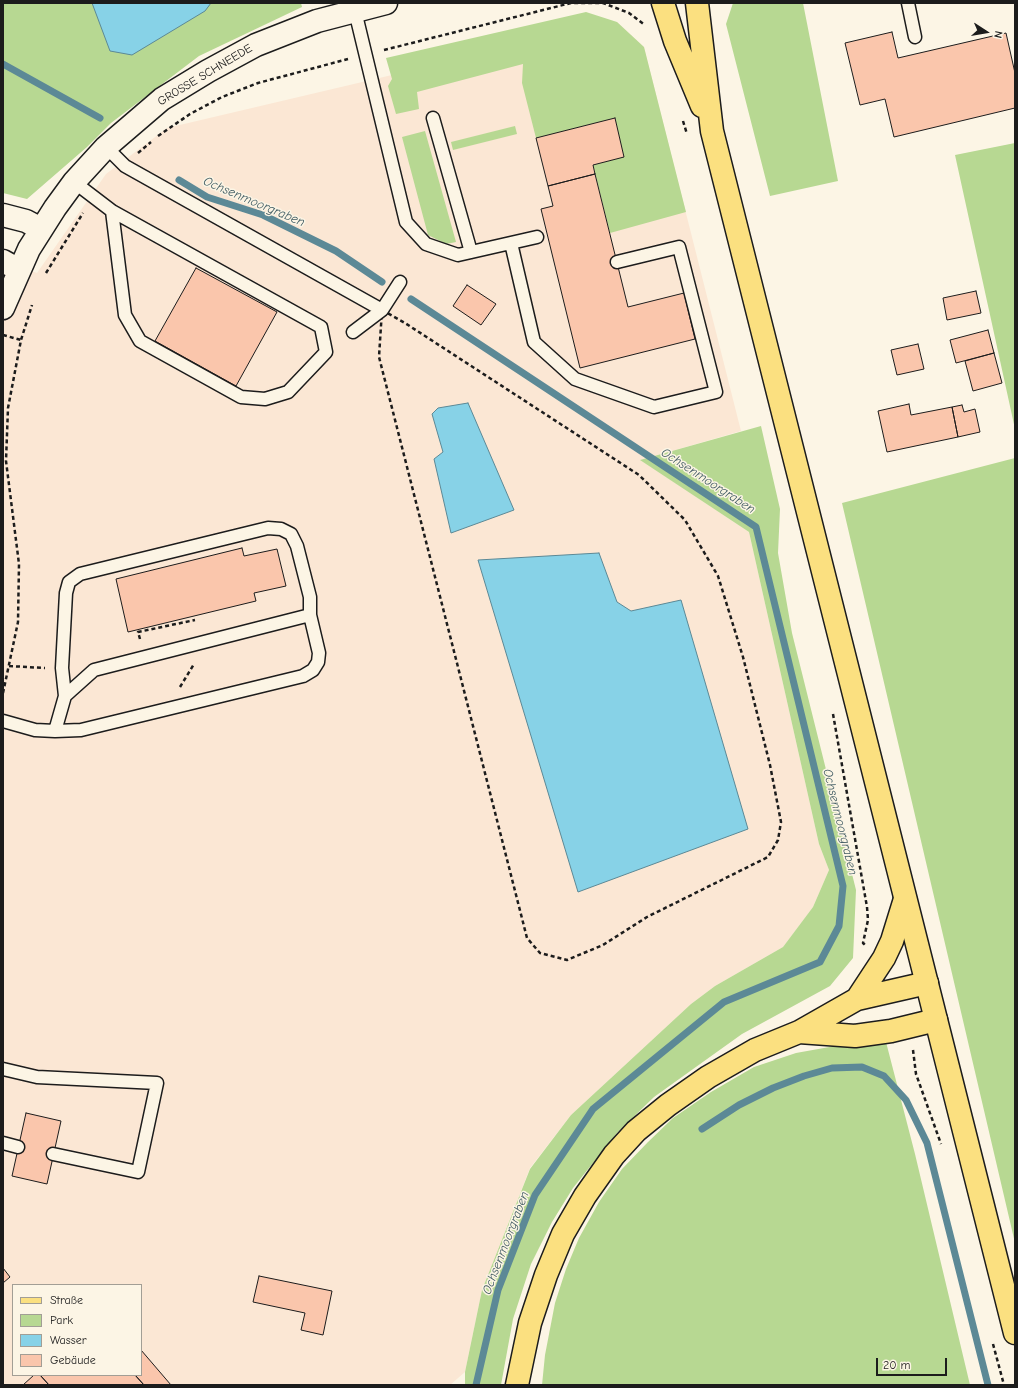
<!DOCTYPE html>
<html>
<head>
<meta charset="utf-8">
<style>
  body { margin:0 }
  #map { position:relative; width:1018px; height:1388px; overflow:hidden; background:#fcf5e5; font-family:"Comic Neue",sans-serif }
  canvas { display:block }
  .frame { position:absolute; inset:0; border:4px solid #1c1c1c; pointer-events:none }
  .legend { position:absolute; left:12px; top:1284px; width:130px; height:92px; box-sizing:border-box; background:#fcf5e5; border:1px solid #a29e95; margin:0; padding:5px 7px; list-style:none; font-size:12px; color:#1c1c1c }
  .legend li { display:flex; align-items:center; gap:8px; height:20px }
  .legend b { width:20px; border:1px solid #a29e95 }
  .north { position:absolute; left:966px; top:12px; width:40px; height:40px; -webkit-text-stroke:3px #fcf5e5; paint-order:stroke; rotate:102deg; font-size:11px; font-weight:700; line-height:16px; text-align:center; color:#1c1c1c }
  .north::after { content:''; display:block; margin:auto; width:14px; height:18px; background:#1c1c1c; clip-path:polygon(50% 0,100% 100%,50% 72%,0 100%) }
  .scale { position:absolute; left:876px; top:1358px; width:71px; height:18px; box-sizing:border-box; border:2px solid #1c1c1c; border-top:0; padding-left:5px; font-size:12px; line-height:14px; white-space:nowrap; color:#1c1c1c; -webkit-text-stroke:3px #fcf5e5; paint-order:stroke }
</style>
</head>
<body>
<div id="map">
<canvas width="1018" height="1388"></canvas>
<div class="frame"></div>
<ul class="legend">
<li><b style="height:5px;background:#fbe080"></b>Straße</li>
<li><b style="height:11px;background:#b7d892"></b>Park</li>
<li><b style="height:11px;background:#87d2e7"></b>Wasser</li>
<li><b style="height:11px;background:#fac6ac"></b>Gebäude</li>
</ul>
<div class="north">N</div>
<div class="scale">20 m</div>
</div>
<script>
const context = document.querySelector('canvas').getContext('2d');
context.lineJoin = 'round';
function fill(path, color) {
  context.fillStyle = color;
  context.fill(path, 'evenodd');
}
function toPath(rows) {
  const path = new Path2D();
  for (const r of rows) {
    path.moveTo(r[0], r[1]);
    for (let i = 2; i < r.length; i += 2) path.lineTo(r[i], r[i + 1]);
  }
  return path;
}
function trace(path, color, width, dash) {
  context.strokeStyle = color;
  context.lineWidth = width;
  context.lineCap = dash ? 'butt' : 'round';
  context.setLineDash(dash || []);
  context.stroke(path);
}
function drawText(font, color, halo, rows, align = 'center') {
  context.font = font + ' "Comic Neue",sans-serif';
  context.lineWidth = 3;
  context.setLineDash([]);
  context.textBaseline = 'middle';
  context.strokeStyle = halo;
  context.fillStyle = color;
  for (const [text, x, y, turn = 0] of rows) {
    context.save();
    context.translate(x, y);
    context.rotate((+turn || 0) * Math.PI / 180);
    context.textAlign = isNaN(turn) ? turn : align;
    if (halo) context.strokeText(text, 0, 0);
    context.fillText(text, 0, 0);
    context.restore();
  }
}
fill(toPath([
  [617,22,644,47,741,431,641,460,749,532,819,844,829,870,813,907,783,947,715,986,691,1004,571,1115,530,1168,482,1290,465,1372,450,1385,3,1385,3,261,37,273,106,174,167,128],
  [13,1285,141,1285,141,1375,13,1375]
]), '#fbe7d4');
fill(toPath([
  [3,3,301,3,302,7,199,56,111,123,87,147,27,199,3,193],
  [733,3,803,3,838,181,770,196,726,24],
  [586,12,617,22,644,47,686,212,610,233,593,165,624,157,615,118,536,138,522,83,523,64,417,92,419,109,396,114,388,86,392,79,386,58],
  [515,126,517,134,453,150,451,142],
  [425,131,456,242,446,244,428,235,402,137],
  [1015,143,1015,429,955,155],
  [761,426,780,509,778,553,792,633,856,890,853,958,830,986,742,1034,654,1097,617,1133,573,1188,552,1222,531,1264,513,1319,501,1385,465,1385,465,1372,482,1290,530,1169,571,1115,691,1004,715,986,783,947,813,907,829,870,819,844,749,532,640,460],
  [1015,458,1015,1243,842,503],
  [874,1039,886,1042,915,1154,970,1385,542,1385,545,1355,555,1303,566,1269,579,1238,599,1202,622,1169,648,1142,673,1118,711,1092,754,1067,796,1053]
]), '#b7d892');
const water = toPath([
  [92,3,211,3,205,11,132,55,110,51,92,3],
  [468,403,514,510,451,533,434,459,443,452,432,414,438,408,468,403],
  [599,553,617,602,631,611,681,600,748,829,578,892,478,560,599,553]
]);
fill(water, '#87d2e7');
trace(water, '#5c8996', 1);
trace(toPath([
  [3,64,100,118],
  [179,180,207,197,263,215,336,251,382,282],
  [411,299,756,527,843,886,839,926,820,962,724,1002,593,1109,535,1195,498,1290,476,1385],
  [702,1129,739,1105,773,1088,804,1076,832,1068,862,1067,884,1076,906,1100,927,1143,988,1385]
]), '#5c8996', 7);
const building = toPath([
  [892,32,898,58,1006,33,1015,73,1015,108,894,137,885,99,860,105,845,43,892,32],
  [615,118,624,157,593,165,595,174,548,186,536,138,615,118],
  [595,174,628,307,684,293,695,339,580,368,541,209,553,206,548,186,595,174],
  [196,268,277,312,236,386,155,341,196,268],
  [467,285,496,304,481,325,453,306,467,285],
  [976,291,981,313,947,320,943,298,976,291],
  [988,330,994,353,956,363,950,340,988,330],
  [918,344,924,369,897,375,891,350,918,344],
  [994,353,1002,383,973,391,965,361,994,353],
  [909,404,911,415,952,407,958,437,887,452,878,411,909,404],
  [962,405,964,412,975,409,980,432,958,437,952,407,962,405],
  [242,548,244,556,277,549,286,586,254,593,256,601,128,632,116,579,242,548],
  [26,1113,61,1121,47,1184,12,1176,26,1113],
  [3,1268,10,1277,3,1283,3,1268],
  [259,1276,332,1291,323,1335,301,1330,305,1313,253,1302,259,1276],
  [141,1350,171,1385,144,1385,135,1375,141,1375,141,1350],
  [34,1375,40,1375,49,1385,23,1385,34,1375],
  [40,1375,135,1375,144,1385,49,1385,40,1375]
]);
fill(building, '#fac6ac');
trace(building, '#1c1c1c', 1);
const lane = toPath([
  [908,3,915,37],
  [355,11,406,222,426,244,458,255,537,237],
  [433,118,471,252],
  [106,147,125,166,382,310],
  [74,182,112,211,321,327,326,352,288,392,265,399,241,397,140,341,125,315,112,211],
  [511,243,534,342,575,379,654,407,716,392,679,247,617,262],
  [353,332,382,310,400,282],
  [65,696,94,670,310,615],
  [3,721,35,730,55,731,81,730,303,676,313,670,318,662,319,653,310,615,310,597,297,546,291,534,281,529,268,528,80,574,69,582,66,593,62,668,65,696,55,731],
  [3,1069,37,1077,157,1083,138,1172,53,1154],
  [3,1143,18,1147]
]);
const street = toPath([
  [3,215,26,221,41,229],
  [3,261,19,270],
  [3,308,29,249,55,208,74,182,106,147,162,99,208,71,256,45,317,21,386,3]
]);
const primary = toPath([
  [663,3,675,41,702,106],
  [697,3,712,131,1015,1333]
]);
const highway = toPath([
  [857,999,884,958,892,941,905,899],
  [799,1032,855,1036,891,1031,936,1020],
  [517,1385,530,1323,546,1275,563,1234,585,1196,614,1155,636,1131,668,1105,708,1077,755,1050,799,1032,857,999,927,983]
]);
trace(lane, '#1c1c1c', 15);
trace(street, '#1c1c1c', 25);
trace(primary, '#1c1c1c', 25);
trace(highway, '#1c1c1c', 25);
trace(toPath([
  [384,50,571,3,603,3,629,13,645,25],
  [683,121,687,134],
  [158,136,190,114,222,97,258,83,348,59],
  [138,153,151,142],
  [46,273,83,213],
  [382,310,405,323,639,475,685,520,718,576,743,657,770,765,781,822,778,840,768,857,647,917,603,945,567,960,540,953,527,938,379,357,382,310],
  [3,335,21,340],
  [140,639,138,632,195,620],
  [9,666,45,668],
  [180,687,194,664],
  [3,693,18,622,19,564,6,461,8,408,21,340,32,305],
  [833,714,867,907,868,920,863,943,865,945],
  [913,1050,916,1074,941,1144],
  [993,1344,1004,1385]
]), '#1c1c1c', 2.5, [4, 3]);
trace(lane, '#fcf5e5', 12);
trace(street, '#fcf5e5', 22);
trace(primary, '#fbe080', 22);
trace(highway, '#fbe080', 22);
drawText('12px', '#1c1c1c', '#fcf5e5', [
  ["GROSSE SCHNEEDE",205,75,-31]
]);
drawText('italic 13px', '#415c63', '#fcf5e5', [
  ["Ochsenmoorgraben",254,202,23],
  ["Ochsenmoorgraben",708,481,33],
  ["Ochsenmoorgraben",840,822,76],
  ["Ochsenmoorgraben",506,1243,-69]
]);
</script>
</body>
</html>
